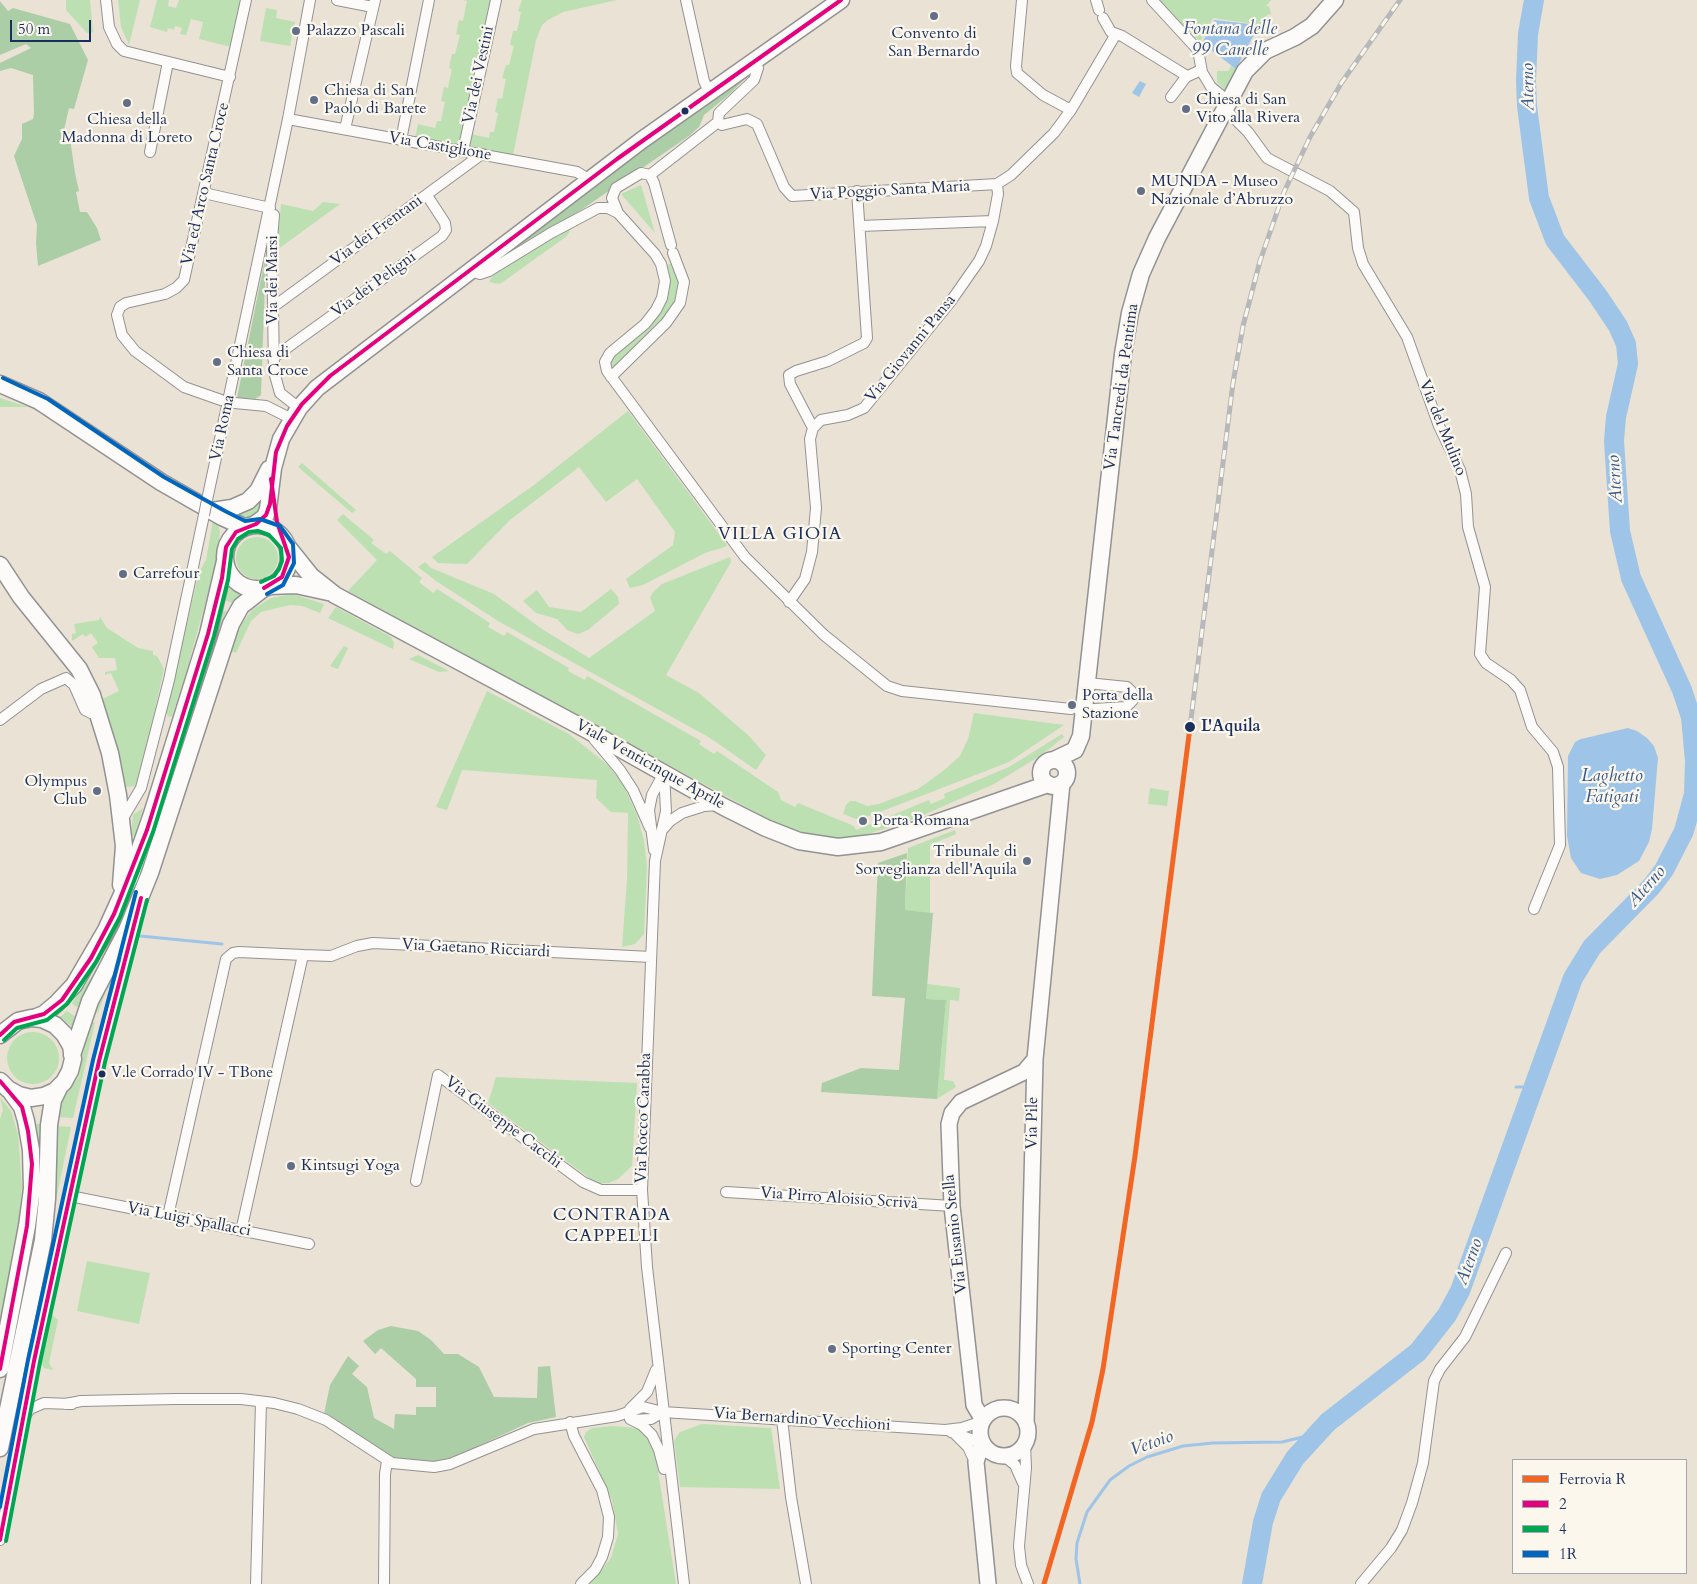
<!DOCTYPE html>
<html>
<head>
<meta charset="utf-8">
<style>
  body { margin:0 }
  #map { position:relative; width:1697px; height:1584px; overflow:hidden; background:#eae2d4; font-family:Cardo,serif }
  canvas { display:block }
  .legend { position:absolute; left:1512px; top:1459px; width:175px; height:115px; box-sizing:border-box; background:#fbf7ec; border:1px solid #a1a7b3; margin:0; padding:6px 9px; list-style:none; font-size:15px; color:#1b2f5e }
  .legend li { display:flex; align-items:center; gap:10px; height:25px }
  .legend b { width:25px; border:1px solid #a1a7b3 }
  .scale { position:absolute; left:10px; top:20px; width:81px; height:22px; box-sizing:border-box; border:2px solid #1b2f5e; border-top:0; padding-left:6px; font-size:15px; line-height:18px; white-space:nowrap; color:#1b2f5e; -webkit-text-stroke:4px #fbf7ec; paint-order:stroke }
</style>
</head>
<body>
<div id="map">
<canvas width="1697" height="1584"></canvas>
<ul class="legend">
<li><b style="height:6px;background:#f26522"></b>Ferrovia R</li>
<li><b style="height:6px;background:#e5007d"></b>2</li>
<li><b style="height:6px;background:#00a651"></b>4</li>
<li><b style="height:6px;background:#0065bd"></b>1R</li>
</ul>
<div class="scale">50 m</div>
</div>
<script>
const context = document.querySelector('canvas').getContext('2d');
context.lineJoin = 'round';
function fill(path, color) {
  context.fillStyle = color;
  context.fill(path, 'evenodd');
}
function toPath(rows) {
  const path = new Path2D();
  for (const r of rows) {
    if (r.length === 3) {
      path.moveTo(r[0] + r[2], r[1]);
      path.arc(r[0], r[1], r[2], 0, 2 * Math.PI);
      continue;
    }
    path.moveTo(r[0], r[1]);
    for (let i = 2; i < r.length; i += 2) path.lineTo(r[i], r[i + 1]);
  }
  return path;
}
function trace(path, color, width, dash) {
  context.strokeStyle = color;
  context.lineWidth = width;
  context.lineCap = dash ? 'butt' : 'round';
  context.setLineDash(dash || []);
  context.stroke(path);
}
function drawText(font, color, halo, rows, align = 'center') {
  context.font = font + ' Cardo,serif';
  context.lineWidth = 4.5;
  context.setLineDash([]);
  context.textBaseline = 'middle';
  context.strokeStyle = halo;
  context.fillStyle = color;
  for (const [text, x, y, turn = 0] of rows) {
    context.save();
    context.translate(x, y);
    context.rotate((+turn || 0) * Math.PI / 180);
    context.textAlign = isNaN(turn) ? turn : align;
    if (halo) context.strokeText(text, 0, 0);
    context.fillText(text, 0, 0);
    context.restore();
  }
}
fill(toPath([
  [66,0,90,0,93,32,87,33,66,10],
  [118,0,140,0,129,45,121,27],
  [157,0,169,0,168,6,176,8,179,0,242,0,231,47,199,39,203,22,191,19,186,35,180,34,182,28,175,26,174,30,168,28,167,32,150,27],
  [463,0,493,0,460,146,415,138,418,124,435,128,437,121,441,121,445,102,441,101,444,87,448,88,452,69,449,68,452,54,455,54,460,35,456,34,459,20,463,21,467,1],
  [522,0,617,0,563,12,548,20,542,25,536,40,513,155,469,148,471,134,489,138,490,132,494,132,498,113,495,112,498,98,502,99,506,79,502,78,506,65,509,65,514,46,510,45,513,31,517,31,521,12,518,11],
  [1159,0,1271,0,1266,6,1269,6,1271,14,1267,15,1262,25,1213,18,1200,42],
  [266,8,277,10,276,18,295,22,290,46,260,41],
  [1232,65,1238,71,1227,92,1217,82,1217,71,1228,71],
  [641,185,655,233,621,194],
  [323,202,340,204,277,250,281,204,313,211],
  [572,227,567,236,500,284,489,282,494,273,519,257],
  [671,263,676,270,680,287,675,303,663,321,617,365,611,367,609,357,656,314,667,265],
  [0,398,28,407,0,407],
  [628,411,727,545,725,547,705,553,643,585,630,588,626,579,673,545,675,532,637,479,606,502,579,467,510,520,467,564,438,563,432,557,534,485],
  [302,463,356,510,352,513,298,467],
  [259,500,263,502,264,509,248,520,236,516,247,512],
  [343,514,374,540,371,543,386,554,390,551,422,578,419,582,433,593,437,589,490,623,488,627,504,636,507,632,569,668,568,671,585,680,587,676,701,741,699,744,714,754,717,751,778,792,781,800,795,807,798,803,854,826,856,830,929,800,931,804,945,798,944,794,1009,767,1062,734,1064,737,1040,756,994,784,912,820,858,837,830,838,804,833,776,823,748,808,348,591,377,560,337,520],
  [213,520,218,525,220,531,216,564,184,680,172,716,169,717,166,713,199,572,206,560],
  [257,558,21],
  [730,557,731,562,666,675,699,693,748,735,766,755,756,770,710,738,498,621,436,581,418,567,425,562,431,568,494,594,542,629,589,658,655,611,650,598,653,592,662,584],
  [228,586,243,594,234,604,225,600],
  [611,589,618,597,619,604,588,630,578,634,567,630,557,619,536,613,523,601,537,590,549,607,581,612],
  [293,594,324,604,320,613,302,606,290,605,261,612,251,621,236,653,231,651,242,623,253,609,271,598],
  [336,607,391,637,394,643,393,649,328,618],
  [222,610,229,612,212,650,211,649],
  [100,617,107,628,138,648,153,651,153,655,157,656,164,669,138,786,126,787,102,699,119,691,111,673,105,675,105,672,117,670,115,658,99,658,92,647,98,643,91,633,85,637,83,634,72,641,72,634,76,633,74,624,99,620],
  [344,646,348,648,338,669,330,666],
  [418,655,449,671,439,672,409,659],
  [487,691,569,734,608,765,623,784,637,815,644,840,647,867,644,934,635,944,622,947,627,880,628,813,611,812,596,798,597,780,462,770,447,810,436,807],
  [974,713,1064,725,1009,762,859,820,843,814,846,805,850,801,855,801,867,806,879,804,918,789,943,771,960,756,968,739],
  [1150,788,1169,791,1167,806,1148,804],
  [143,808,134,836,131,837,133,815],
  [955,830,956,834,930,845,930,913,905,910,908,848],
  [96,971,98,972,80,1008,75,1006,72,1003],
  [115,973,111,988,107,988,98,1013,93,1012,113,974],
  [927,984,960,988,959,1001,950,1000,944,1080,953,1081,956,1087,937,1099,946,1000,926,999],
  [67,1011,76,1017,72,1027,60,1017],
  [90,1021,95,1023,73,1118,56,1117,61,1101,79,1077,82,1051],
  [33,1058,26],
  [496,1077,637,1083,632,1166,618,1179,609,1183,598,1183,588,1177,488,1103],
  [0,1097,11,1111,18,1134,22,1186,18,1231,0,1323,0,1119,3,1110],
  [33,1124,41,1124,40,1161,37,1161],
  [55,1126,71,1127,55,1205,54,1204],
  [87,1261,150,1273,139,1324,77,1311],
  [51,1314,58,1320,49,1363,53,1370,44,1368,41,1363],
  [702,1424,771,1428,780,1489,680,1487,674,1441,680,1432],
  [612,1426,638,1428,646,1434,655,1452,676,1584,590,1584,611,1558,618,1534,612,1500,584,1437,586,1432,592,1428]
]), '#bce0b2');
fill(toPath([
  [0,1,8,11,13,8,70,24,88,60,74,109,69,108,64,130,69,132,75,173,79,191,76,192,80,212,87,212,97,228,101,240,38,266,36,243,37,225,14,156,22,139,22,124,33,119,34,113,33,75,11,68,0,71,0,63,31,48,26,44,0,55],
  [748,75,731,93,704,115,699,127,689,136,581,210,481,271,626,160],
  [266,254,261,395,255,399,237,398],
  [907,853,905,910,933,913,926,999,946,1000,937,1099,821,1092,822,1083,861,1068,899,1070,905,998,872,996,878,863],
  [391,1326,418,1331,431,1340,444,1354,458,1354,479,1367,494,1397,537,1398,538,1367,550,1366,556,1417,528,1423,448,1460,435,1463,396,1460,324,1414,330,1385,348,1356,359,1366,352,1374,367,1387,374,1418,394,1429,395,1414,416,1415,416,1407,436,1407,436,1387,416,1387,416,1379,381,1348,375,1354,363,1341,378,1330]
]), '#abcea6');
fill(toPath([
  [1214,20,1259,25,1236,69,1202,43],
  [1140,81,1146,84,1139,97,1132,93],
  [1628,728,1637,731,1647,738,1654,746,1658,758,1652,829,1649,842,1639,861,1617,875,1600,879,1581,873,1571,858,1567,836,1568,756,1575,742,1581,739]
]), '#9ec5e7');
trace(toPath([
  [140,936,222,944],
  [1516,1087,1528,1087,1536,1083],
  [1080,1584,1076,1559,1077,1543,1087,1512,1110,1480,1129,1466,1147,1457,1183,1446,1213,1443,1282,1442,1307,1436,1319,1431]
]), '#9ec5e7', 3);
trace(toPath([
  [1252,1584,1263,1522,1271,1497,1295,1458,1328,1422,1418,1352,1447,1315,1460,1291,1573,978,1592,947,1651,887,1664,870,1684,831,1694,794,1695,761,1691,717,1682,690,1631,578,1620,531,1614,441,1616,417,1628,364,1626,344,1618,326,1598,296,1555,240,1539,198,1527,106,1526,81,1528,34,1534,0]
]), '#9ec5e7', 20);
const street = toPath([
  [106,0,109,27,117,44,124,51,230,77],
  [337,0,373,7],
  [686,0,704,81,709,92],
  [1022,0,1016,66,1017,73,1043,95,1071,110],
  [1096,0,1099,10],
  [1152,0,1198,50,1202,72,1211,87,1222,96],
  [1103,18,1111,32,1122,36,1187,76],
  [1171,97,1186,77,1201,70],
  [1226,110,1248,132,1267,158,1330,191,1354,212,1358,248,1363,264,1407,337,1439,426,1460,470,1466,494,1468,527,1485,587,1480,654,1486,663,1511,680,1520,690,1532,727,1553,752,1558,767,1560,845,1534,909],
  [288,119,577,172,590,180],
  [718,122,722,125,747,119,757,124,784,187,792,196,997,184,1011,175,1054,133,1071,110,1116,34],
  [718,122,719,113,754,80,758,68,754,61],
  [345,129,375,0],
  [401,140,429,0],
  [463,151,496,0],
  [150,152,168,62],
  [650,175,718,122],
  [204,193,270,208],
  [618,213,612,198,616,188,641,173,650,175,654,183,671,245],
  [274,215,272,240,274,372,280,393,299,408],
  [860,226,993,221],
  [471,271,480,274,489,271,551,233,598,208,608,208,618,213,655,254,661,264,665,281,662,298,656,310,645,324,610,353,605,362,607,371,745,557,824,635,887,686,902,691,1071,709],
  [273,307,482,154],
  [273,358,442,236,446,230,445,223,430,200],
  [611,377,666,323,680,303,684,282,673,253],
  [221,400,184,387,135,351,122,335,117,315,120,307,126,303,165,294,176,288,184,280,246,0],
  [235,403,266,406,292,419],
  [813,428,790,384,789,375,796,371,828,361,864,343,867,338,857,191],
  [207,500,288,119,310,0],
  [789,602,805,579,812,552,816,508,810,439,813,428,821,420,848,415,864,408,951,301,979,261,986,246,993,221,998,194,997,184],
  [1079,710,1126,707,1133,700,1132,692,1127,687,1087,683],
  [0,720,41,689,66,678,74,685,85,710,91,713,98,712],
  [594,739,620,770,633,790,650,828],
  [664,773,666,811,655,861,642,1190,647,1267,684,1584],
  [122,820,141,788,169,680,204,515],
  [663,829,670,821,682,813,704,806,719,805],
  [654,850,649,810,652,795,664,773],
  [303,955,331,956,357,946,373,943,651,957],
  [416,1181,438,1075,583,1182,601,1190,642,1190],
  [726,1192,952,1206],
  [70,1196,309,1244],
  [168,1216,226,959,233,953,239,952,303,955,241,1231],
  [66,1404,81,1401,175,1399,241,1399,274,1403,298,1409,326,1420,392,1463,434,1467,450,1464,534,1429,617,1416,643,1407,663,1412,945,1430,962,1428,983,1421],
  [630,1409,647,1392,656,1370],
  [25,1416,30,1409,44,1403,72,1404],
  [630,1419,642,1425,652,1435,659,1450,664,1469],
  [782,1419,791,1497,806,1584],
  [633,1420,651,1419,663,1412],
  [570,1422,574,1436,602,1490,609,1517,608,1537,602,1557,595,1570,581,1584],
  [951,1432,982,1443],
  [955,1434,968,1447,976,1464],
  [1025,1443,1026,1468,1019,1546,1021,1565,1028,1584],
  [1004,1456,1015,1465,1023,1483],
  [0,1540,34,1361,99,1061,136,924],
  [256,1584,261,1402],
  [384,1584,385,1474,387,1461],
  [1361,1584,1391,1548,1402,1530,1412,1503,1423,1463,1434,1381,1440,1369,1465,1337,1506,1253]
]);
const secondary = toPath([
  [1004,1432,24],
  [983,1420,974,1405,973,1395,952,1206,949,1124,952,1113,961,1102,1024,1072,1035,1059],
  [1026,1423,1035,1059,1062,783],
  [982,1443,976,1462,988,1584]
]);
const primary = toPath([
  [0,384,39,401,161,482,222,517,244,527],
  [212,511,232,508,248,501,258,491,269,469],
  [254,525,265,517,268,509,273,468,281,439,299,408,317,388,642,140,841,0],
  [257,557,32],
  [287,546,311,576,335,595,587,730,724,807,766,828,799,841,838,847,881,842,1048,784],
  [0,565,21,597,79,669,92,695,110,753,118,795,124,846,121,885],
  [269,586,296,585,328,592],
  [1054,760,1075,750,1081,736,1123,354,1130,313,1141,274,1157,238,1245,71,1265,51,1295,37,1312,26,1335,0],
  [1054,773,13],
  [34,1018,44,1014,56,1004,74,985,106,930,130,877,152,814,208,634,225,561],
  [0,1035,18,1021,31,1018,42,1019,55,1025,64,1034,71,1046,73,1059,70,1071,64,1082,55,1091,44,1096,31,1098,19,1095,8,1089,0,1081],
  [72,1055,90,1001,127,930,150,873,231,624,241,606,264,588],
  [0,1369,27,1226,32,1189,31,1150,26,1121,22,1107,11,1092],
  [0,1448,43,1240,47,1199,49,1125,53,1100,59,1088]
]);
trace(street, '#939293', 12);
trace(secondary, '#939293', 18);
trace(primary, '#939293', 19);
trace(street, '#fcfbf9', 10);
trace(secondary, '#fcfbf9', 15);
trace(primary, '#fcfbf9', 16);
const rail = toPath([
  [1190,727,1233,383,1243,326,1260,261,1284,192,1310,137,1342,82,1400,0]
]);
trace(rail, '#b6b8ba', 5);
trace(rail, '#fbf7ec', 3, [9]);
const streetBridge = toPath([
  [204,515,207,500]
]);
trace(streetBridge, '#939293', 12, []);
trace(streetBridge, '#fcfbf9', 10);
trace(toPath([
  [264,588,282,577,289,557,277,522,271,479],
  [0,1035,14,1022,44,1014,62,1000,91,958,114,914,147,830,208,634,222,578,226,547,236,532,256,524,266,515,270,504,276,452,287,426,302,404,330,376,617,159,841,0],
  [0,1081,22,1107,28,1131,32,1164,27,1226,0,1369],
  [0,1540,34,1361,99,1061,141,898]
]), '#e5007d', 4);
trace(toPath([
  [4,1040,17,1028,47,1020,67,1004,96,962,120,917,153,832,214,636,228,580,232,549,238,539,249,532,258,531,269,535,281,548,282,561,279,569,274,576,261,582],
  [6,1541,40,1362,105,1062,147,900]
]), '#00a651', 4);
trace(toPath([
  [3,378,48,399,164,477,225,511,245,521,260,519,280,526,293,544,294,563,283,585,267,594],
  [0,1507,28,1360,93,1060,136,892]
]), '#0065bd', 4);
trace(toPath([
  [1044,1584,1092,1422,1103,1369,1135,1156,1190,727]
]), '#f26522', 5);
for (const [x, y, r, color] of [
  [934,16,5,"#636e87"],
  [296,31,5,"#636e87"],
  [314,100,5,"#636e87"],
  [127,103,5,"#636e87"],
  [1186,109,5,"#636e87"],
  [685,111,4.5,"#1b2f5e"],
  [1141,191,5,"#636e87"],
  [217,362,5,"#636e87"],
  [123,574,5,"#636e87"],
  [1072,705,5,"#636e87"],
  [1190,727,6,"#1b2f5e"],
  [97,791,5,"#636e87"],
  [863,821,5,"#636e87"],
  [1027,861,5,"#636e87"],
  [102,1074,4.5,"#1b2f5e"],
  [291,1166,5,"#636e87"],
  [832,1349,5,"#636e87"]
]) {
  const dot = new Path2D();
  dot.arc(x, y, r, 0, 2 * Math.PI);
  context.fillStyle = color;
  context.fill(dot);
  trace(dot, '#fbf7ec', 2);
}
drawText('15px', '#1b2f5e', '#fbf7ec', [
  ["V.le Corrado IV - TBone",111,1074]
], 'left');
drawText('16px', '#1b2f5e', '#fbf7ec', [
  ["Palazzo Pascali",306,31],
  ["Convento di",934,34,"center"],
  ["San Bernardo",934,52,"center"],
  ["Chiesa di San",324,91],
  ["Paolo di Barete",324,109],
  ["Chiesa di San",1196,100],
  ["Vito alla Rivera",1196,118],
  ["Chiesa della",127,120,"center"],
  ["Madonna di Loreto",127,138,"center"],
  ["MUNDA - Museo",1151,182],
  ["Nazionale d’Abruzzo",1151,200],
  ["Chiesa di",227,353],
  ["Santa Croce",227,371],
  ["Carrefour",133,574],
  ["Porta della",1082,696],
  ["Stazione",1082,714],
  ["Olympus",87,782,"right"],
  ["Club",87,800,"right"],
  ["Porta Romana",873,821],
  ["Tribunale di",1017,852,"right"],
  ["Sorveglianza dell'Aquila",1017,870,"right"],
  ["Kintsugi Yoga",301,1166],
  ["Sporting Center",842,1349]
], 'left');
drawText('16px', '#1b2f5e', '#fbf7ec', [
  ["Via dei Vestini",479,75,-78],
  ["Via Castiglione",440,147,10],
  ["Via ed Arco Santa Croce",206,184,-77],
  ["Via Poggio Santa Maria",890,191,-3],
  ["Via dei Frentani",377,231,-36],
  ["Via dei Marsi",273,280,-90],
  ["Via dei Peligni",374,285,-36],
  ["Via Giovanni Pansa",911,349,-51],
  ["Via Tancredi da Pentima",1122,387,-82],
  ["Via Roma",223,428,-78],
  ["Via del Mulino",1442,428,68],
  ["Viale Venticinque Aprile",650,765,29],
  ["Via Gaetano Ricciardi",476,949,3],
  ["Via Rocco Carabba",644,1118,-88],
  ["Via Giuseppe Cacchi",503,1123,37],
  ["Via Pile",1033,1123,-89],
  ["Via Pirro Aloisio Scrivà",839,1199,4],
  ["Via Luigi Spallacci",189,1220,11],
  ["Via Eusanio Stella",956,1234,-96],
  ["Via Bernardino Vecchioni",802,1420,4]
]);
drawText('bold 16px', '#1b2f5e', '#fbf7ec', [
  ["L'Aquila",1201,727]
], 'left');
drawText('italic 18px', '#38588a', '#fbf7ec', [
  ["Fontana delle",1230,30],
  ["99 Canelle",1230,51],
  ["Aterno",1529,87,-91],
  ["Aterno",1616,479,-94],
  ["Laghetto",1612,777],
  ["Fatigati",1612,798],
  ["Aterno",1647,887,-49],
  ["Aterno",1470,1262,-70],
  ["Vetoio",1152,1444,-20]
]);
context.letterSpacing = '1px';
drawText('18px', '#1b2f5e', '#fbf7ec', [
  ["VILLA GIOIA",780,535],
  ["CONTRADA",612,1216],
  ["CAPPELLI",612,1237]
]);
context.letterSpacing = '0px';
</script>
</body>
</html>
